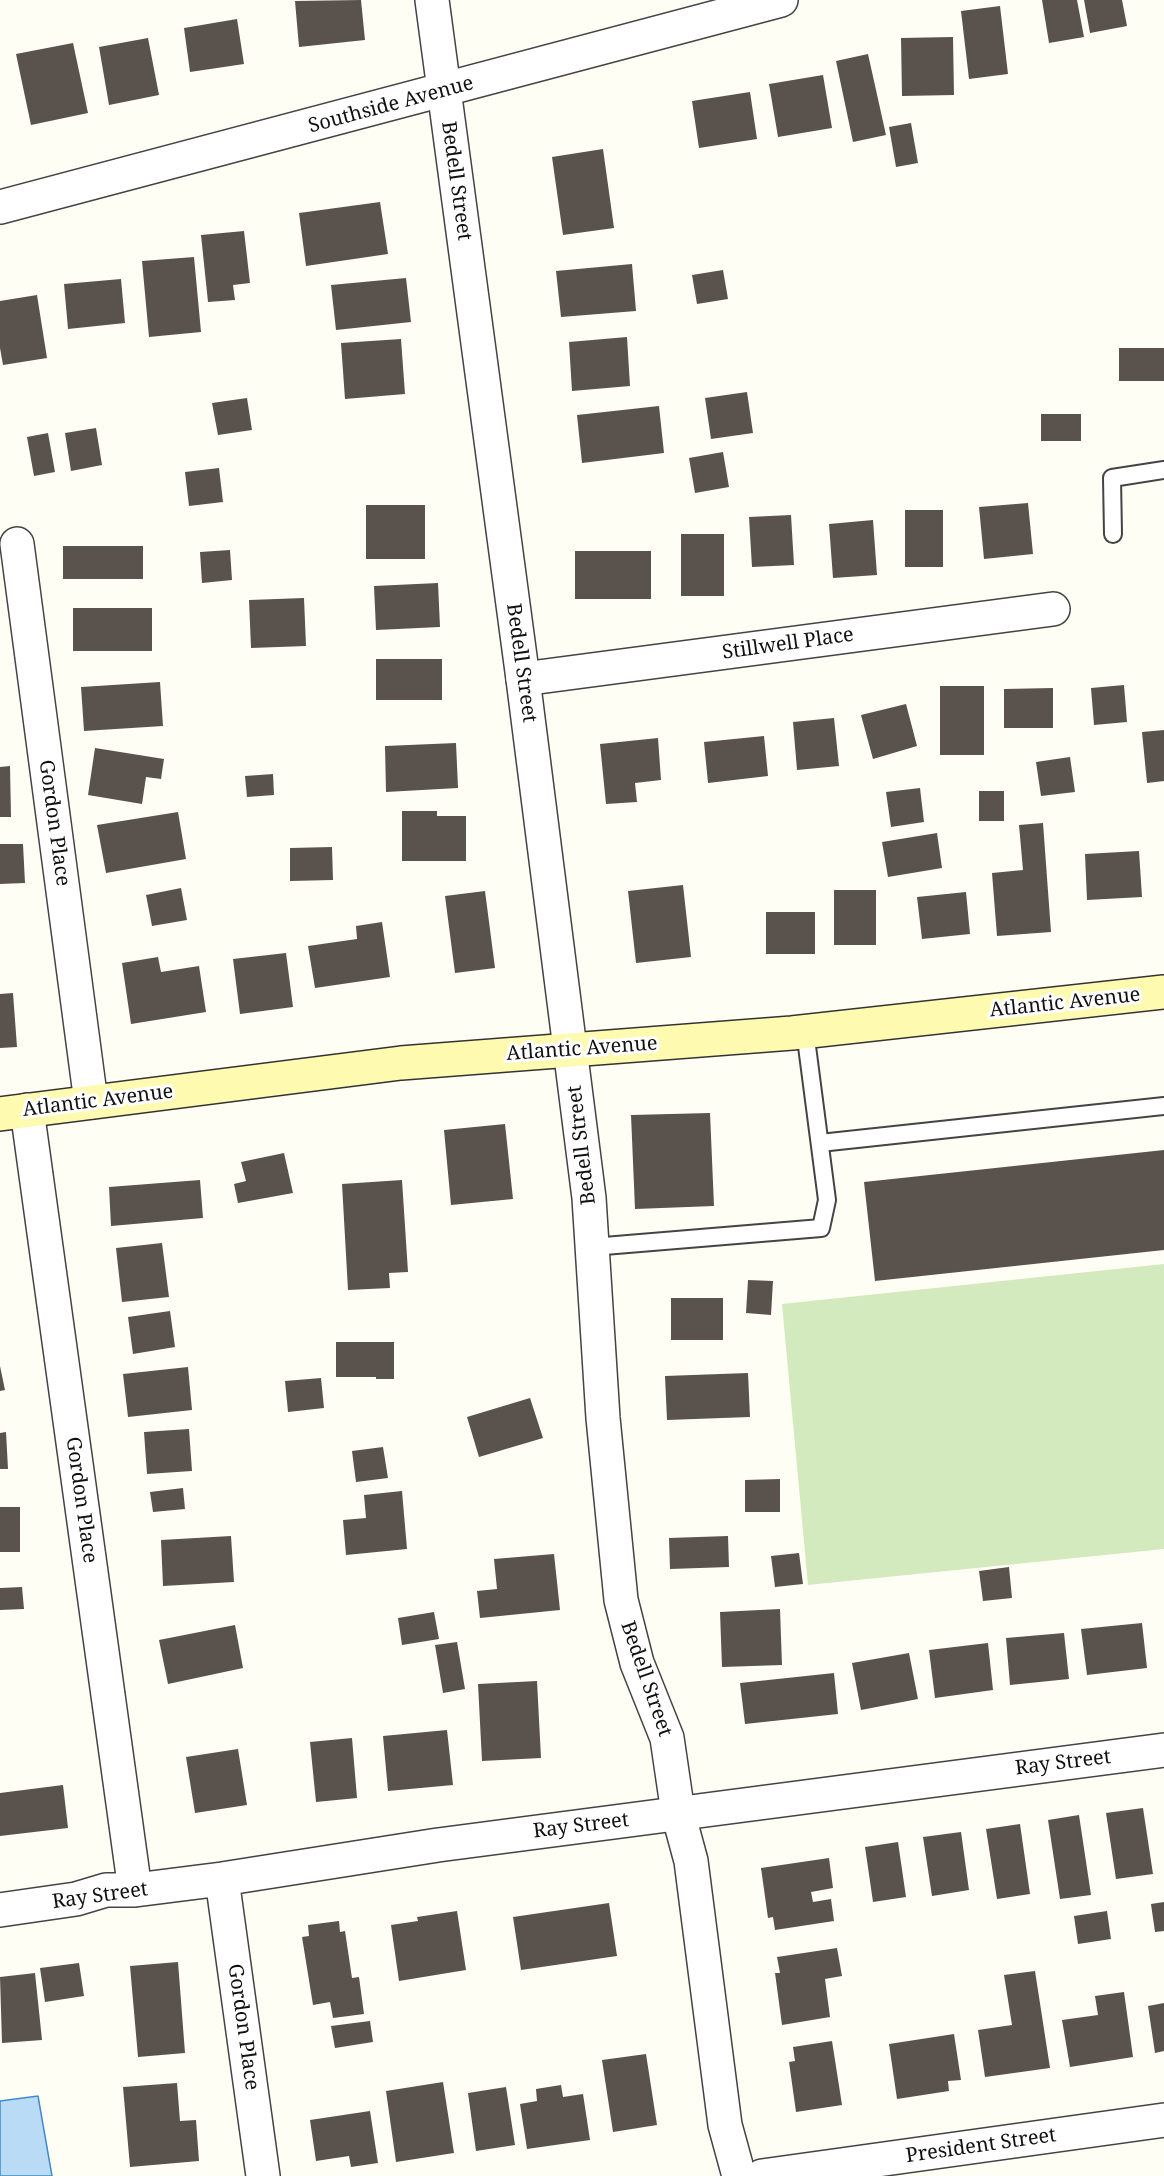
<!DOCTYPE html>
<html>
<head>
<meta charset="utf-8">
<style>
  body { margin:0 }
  canvas { display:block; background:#fffef5 }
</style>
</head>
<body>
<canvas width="1164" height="2176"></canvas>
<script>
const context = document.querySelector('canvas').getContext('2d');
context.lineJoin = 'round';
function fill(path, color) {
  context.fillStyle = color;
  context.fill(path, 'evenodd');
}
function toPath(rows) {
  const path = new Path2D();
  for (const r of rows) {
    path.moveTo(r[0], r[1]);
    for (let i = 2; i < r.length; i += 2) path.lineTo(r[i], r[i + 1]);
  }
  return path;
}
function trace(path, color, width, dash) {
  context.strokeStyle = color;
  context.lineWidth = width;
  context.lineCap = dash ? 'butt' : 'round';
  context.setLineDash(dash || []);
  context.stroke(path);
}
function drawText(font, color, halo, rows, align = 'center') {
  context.font = font + ' "Noto Serif",serif';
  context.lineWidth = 6;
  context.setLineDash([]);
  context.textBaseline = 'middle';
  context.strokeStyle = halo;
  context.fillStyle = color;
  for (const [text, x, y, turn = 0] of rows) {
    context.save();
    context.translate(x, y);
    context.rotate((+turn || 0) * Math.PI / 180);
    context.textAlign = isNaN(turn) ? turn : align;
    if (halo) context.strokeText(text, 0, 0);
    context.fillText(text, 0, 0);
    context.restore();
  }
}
fill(toPath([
  [1164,1264,1164,1549,808,1585,782,1304]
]), '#d2eabd');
const water = toPath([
  [38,2096,52,2176,0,2176,0,2101,38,2096]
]);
fill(water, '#badbf6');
trace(water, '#408bcd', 1.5);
fill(toPath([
  [361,0,365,40,299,47,295,1],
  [1042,0,1077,0,1084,37,1049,43],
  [1084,0,1122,0,1127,26,1090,33],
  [1000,6,1008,74,969,79,961,11],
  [237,19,244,64,190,72,184,28],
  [953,37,954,95,902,96,901,38],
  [148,38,159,95,109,105,99,47],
  [73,43,88,113,31,125,16,54],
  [868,54,886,135,853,142,836,61],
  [823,75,832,128,778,137,769,84],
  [750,92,757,139,699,148,692,101],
  [911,123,918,163,896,167,889,127],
  [603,149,614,228,563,235,552,157],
  [380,202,388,254,306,266,299,213],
  [244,231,250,283,233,285,235,300,208,302,201,235],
  [194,257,201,332,149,337,142,261],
  [632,264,636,311,561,317,556,271],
  [723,270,728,299,697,304,692,275],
  [406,278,411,322,336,330,331,285],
  [121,279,125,323,68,329,64,284],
  [37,295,47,358,3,365,0,348,0,301],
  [627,337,630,386,572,391,569,342],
  [401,339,405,394,345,399,341,343],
  [1119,348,1164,348,1164,381,1119,381],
  [747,392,753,433,711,439,705,398],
  [247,398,252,430,218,435,212,403],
  [659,406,664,453,582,463,577,415],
  [1041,414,1081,414,1081,441,1041,441],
  [96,428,102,465,71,471,65,433],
  [48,433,55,472,34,476,27,437],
  [723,452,729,487,695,493,689,458],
  [219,468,223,502,189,506,185,472],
  [1028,503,1033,554,984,559,979,507],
  [366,505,425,505,425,559,366,559],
  [905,510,943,510,943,567,905,567],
  [791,515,794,565,752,567,749,517],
  [873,520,877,575,833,578,829,524],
  [681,534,724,534,724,596,681,596],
  [63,546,143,546,143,579,63,579],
  [230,550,232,580,202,583,200,552],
  [575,551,651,551,651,599,575,599],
  [438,583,440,627,376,630,374,586],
  [304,598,306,646,251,648,249,600],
  [73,608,152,608,152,651,73,651],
  [376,659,442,659,442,700,376,700],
  [160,682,163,726,84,731,81,687],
  [1124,685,1127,722,1094,725,1091,688],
  [940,686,984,686,984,755,940,755],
  [1053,688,1053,728,1004,728,1004,689],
  [906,704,917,746,873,759,861,715],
  [834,718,839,766,797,770,793,722],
  [1164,730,1164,781,1147,783,1142,732],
  [764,736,768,776,708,783,704,742],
  [658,738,661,780,635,783,637,802,606,804,600,744],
  [456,743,458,788,386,792,385,746],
  [95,748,164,759,161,779,146,777,142,804,88,795],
  [1070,757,1075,792,1041,796,1036,762],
  [10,766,11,817,0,817,0,767],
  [273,774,274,795,247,797,245,776],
  [920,788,924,822,891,827,886,792],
  [979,791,1004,791,1004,821,979,821],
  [402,811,437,811,437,816,466,816,466,861,402,861],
  [178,812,186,859,106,873,97,825],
  [1043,823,1051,932,997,936,992,873,1023,870,1019,825],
  [937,833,942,868,888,877,882,842],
  [0,844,23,844,25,883,0,884],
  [332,847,333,880,290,881,290,848],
  [1139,851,1142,897,1087,900,1085,854],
  [683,885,691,957,636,963,628,891],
  [181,888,187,920,152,926,146,895],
  [834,890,876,890,876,945,834,945],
  [485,891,495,968,455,973,445,896],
  [966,892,970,934,922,939,917,897],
  [766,912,815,912,815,954,766,954],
  [382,922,390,977,315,988,308,946,357,939,356,926],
  [286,953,293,1007,240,1014,233,959],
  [158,957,161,972,199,966,206,1012,131,1024,122,963],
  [13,993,17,1047,0,1048,0,994],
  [710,1113,714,1206,635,1209,631,1115],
  [505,1124,513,1199,451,1205,444,1130],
  [1164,1150,1164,1250,875,1281,864,1182],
  [284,1153,293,1193,238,1203,234,1184,246,1181,241,1162],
  [200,1180,203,1218,111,1226,109,1187],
  [402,1180,408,1272,389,1273,390,1288,348,1290,342,1184],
  [162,1243,169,1297,122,1302,116,1248],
  [748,1280,773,1281,771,1315,746,1313],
  [671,1298,723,1298,723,1340,671,1340],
  [170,1311,175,1347,133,1354,128,1317],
  [336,1342,394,1342,394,1379,376,1379,376,1377,336,1377],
  [0,1366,5,1390,0,1391],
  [188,1367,192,1410,128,1417,123,1374],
  [748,1373,750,1417,667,1420,665,1376],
  [321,1378,324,1408,288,1412,285,1381],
  [530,1398,543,1438,479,1457,467,1417],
  [189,1429,192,1471,147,1474,144,1432],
  [6,1432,8,1469,0,1469,0,1433],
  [383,1447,388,1478,356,1482,352,1451],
  [780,1479,780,1512,745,1512,745,1480],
  [183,1488,185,1509,153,1512,150,1492],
  [402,1491,407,1549,346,1555,343,1520,366,1518,364,1495],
  [0,1507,20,1507,20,1552,0,1552],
  [231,1536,234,1582,163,1586,161,1540],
  [728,1536,729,1567,670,1569,669,1538],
  [799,1553,803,1584,775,1587,771,1556],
  [554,1554,560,1610,480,1618,477,1591,497,1589,494,1559],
  [1009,1567,1012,1598,983,1601,979,1571],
  [22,1587,24,1609,0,1610,0,1588],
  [780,1609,782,1665,722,1667,720,1612],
  [434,1612,439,1639,402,1645,398,1618],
  [1142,1623,1147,1668,1087,1675,1081,1629],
  [235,1625,243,1668,168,1684,159,1640],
  [1064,1633,1069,1679,1010,1685,1006,1638],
  [457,1642,465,1689,443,1693,435,1645],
  [988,1643,993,1690,935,1698,929,1650],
  [909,1653,918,1699,861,1710,852,1663],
  [834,1673,838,1714,745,1724,740,1683],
  [537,1681,541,1758,482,1761,478,1684],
  [447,1730,453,1785,388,1791,383,1736],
  [352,1738,357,1798,316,1802,310,1742],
  [238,1749,247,1805,195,1813,186,1757],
  [63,1785,68,1828,0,1836,0,1793],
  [1143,1808,1153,1874,1116,1879,1106,1813],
  [1079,1815,1091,1895,1060,1899,1048,1820],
  [1020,1824,1030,1894,997,1899,986,1829],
  [961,1832,969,1890,932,1896,923,1837],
  [898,1842,906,1897,873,1902,865,1847],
  [829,1858,833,1888,811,1892,813,1902,831,1899,834,1921,775,1930,773,1917,768,1918,761,1868],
  [1164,1902,1164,1931,1155,1932,1151,1904],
  [609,1903,617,1956,521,1970,513,1917],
  [457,1911,466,1970,399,1981,391,1925,418,1921,417,1917],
  [1107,1911,1111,1939,1078,1944,1074,1916],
  [339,1921,340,1932,345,1931,352,1978,359,1977,364,2014,333,2018,330,2002,313,2005,302,1937,309,1936,308,1925],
  [837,1948,842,1976,825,1979,830,2017,782,2025,775,1973,780,1973,777,1957],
  [178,1962,185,2053,138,2057,130,1966],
  [79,1963,84,1996,45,2002,40,1968],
  [1035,1971,1050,2068,985,2077,978,2030,1012,2025,1004,1975],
  [35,1973,42,2040,2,2043,0,1977],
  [1124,1992,1133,2057,1070,2067,1062,2020,1098,2015,1095,1996],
  [1164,2003,1164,2051,1155,2053,1148,2006],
  [370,2021,373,2042,335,2048,331,2026],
  [954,2034,961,2080,948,2081,949,2091,897,2099,889,2044],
  [832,2041,842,2105,796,2112,789,2062,795,2061,793,2047],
  [646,2054,657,2125,613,2132,602,2060],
  [443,2082,454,2153,396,2162,386,2091],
  [177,2083,180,2121,196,2120,199,2161,130,2167,123,2087],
  [561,2085,563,2097,583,2094,590,2140,527,2149,520,2104,537,2101,536,2089],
  [506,2087,515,2145,476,2151,468,2093],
  [370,2111,378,2163,351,2167,349,2156,316,2161,310,2120]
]), '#5a534d');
const service = toPath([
  [1113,534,1112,478,1164,470],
  [820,1143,1164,1106],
  [592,1247,821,1228,827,1200,805,1031]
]);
const minor = toPath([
  [0,207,781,0],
  [17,544,91,1102],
  [523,679,1053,609],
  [27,1110,135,1890],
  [222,1879,263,2176],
  [0,1910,76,1899,106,1890,135,1890,222,1879,438,1845,1164,1750],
  [762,2176,1164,2120]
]);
const tertiary = toPath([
  [432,0,523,679,589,1198,603,1418,621,1600,637,1663,667,1738,678,1813,691,1861,725,2125,739,2176]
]);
const secondary = toPath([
  [0,1114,401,1063,792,1033,1164,992]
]);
trace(service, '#444', 20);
trace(minor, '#444', 36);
trace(tertiary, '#444', 36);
trace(secondary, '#333', 36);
trace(service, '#fff', 16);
trace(minor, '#fff', 33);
trace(tertiary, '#fff', 33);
trace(secondary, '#fefbb1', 33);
drawText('20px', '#111', '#fff', [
  ["Southside Avenue",391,105,-15],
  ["Bedell Street",456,181,82],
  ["Stillwell Place",788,644,-8],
  ["Bedell Street",521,663,82],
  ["Gordon Place",54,823,82],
  ["Atlantic Avenue",1065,1003,-6],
  ["Atlantic Avenue",582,1049,-4],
  ["Atlantic Avenue",98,1101,-7],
  ["Bedell Street",582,1145,-97],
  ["Gordon Place",81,1500,82],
  ["Bedell Street",646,1679,71],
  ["Ray Street",1063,1763,-7],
  ["Ray Street",581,1826,-7],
  ["Ray Street",100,1896,-8],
  ["Gordon Place",243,2027,82],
  ["President Street",981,2146,-8]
]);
</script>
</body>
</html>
